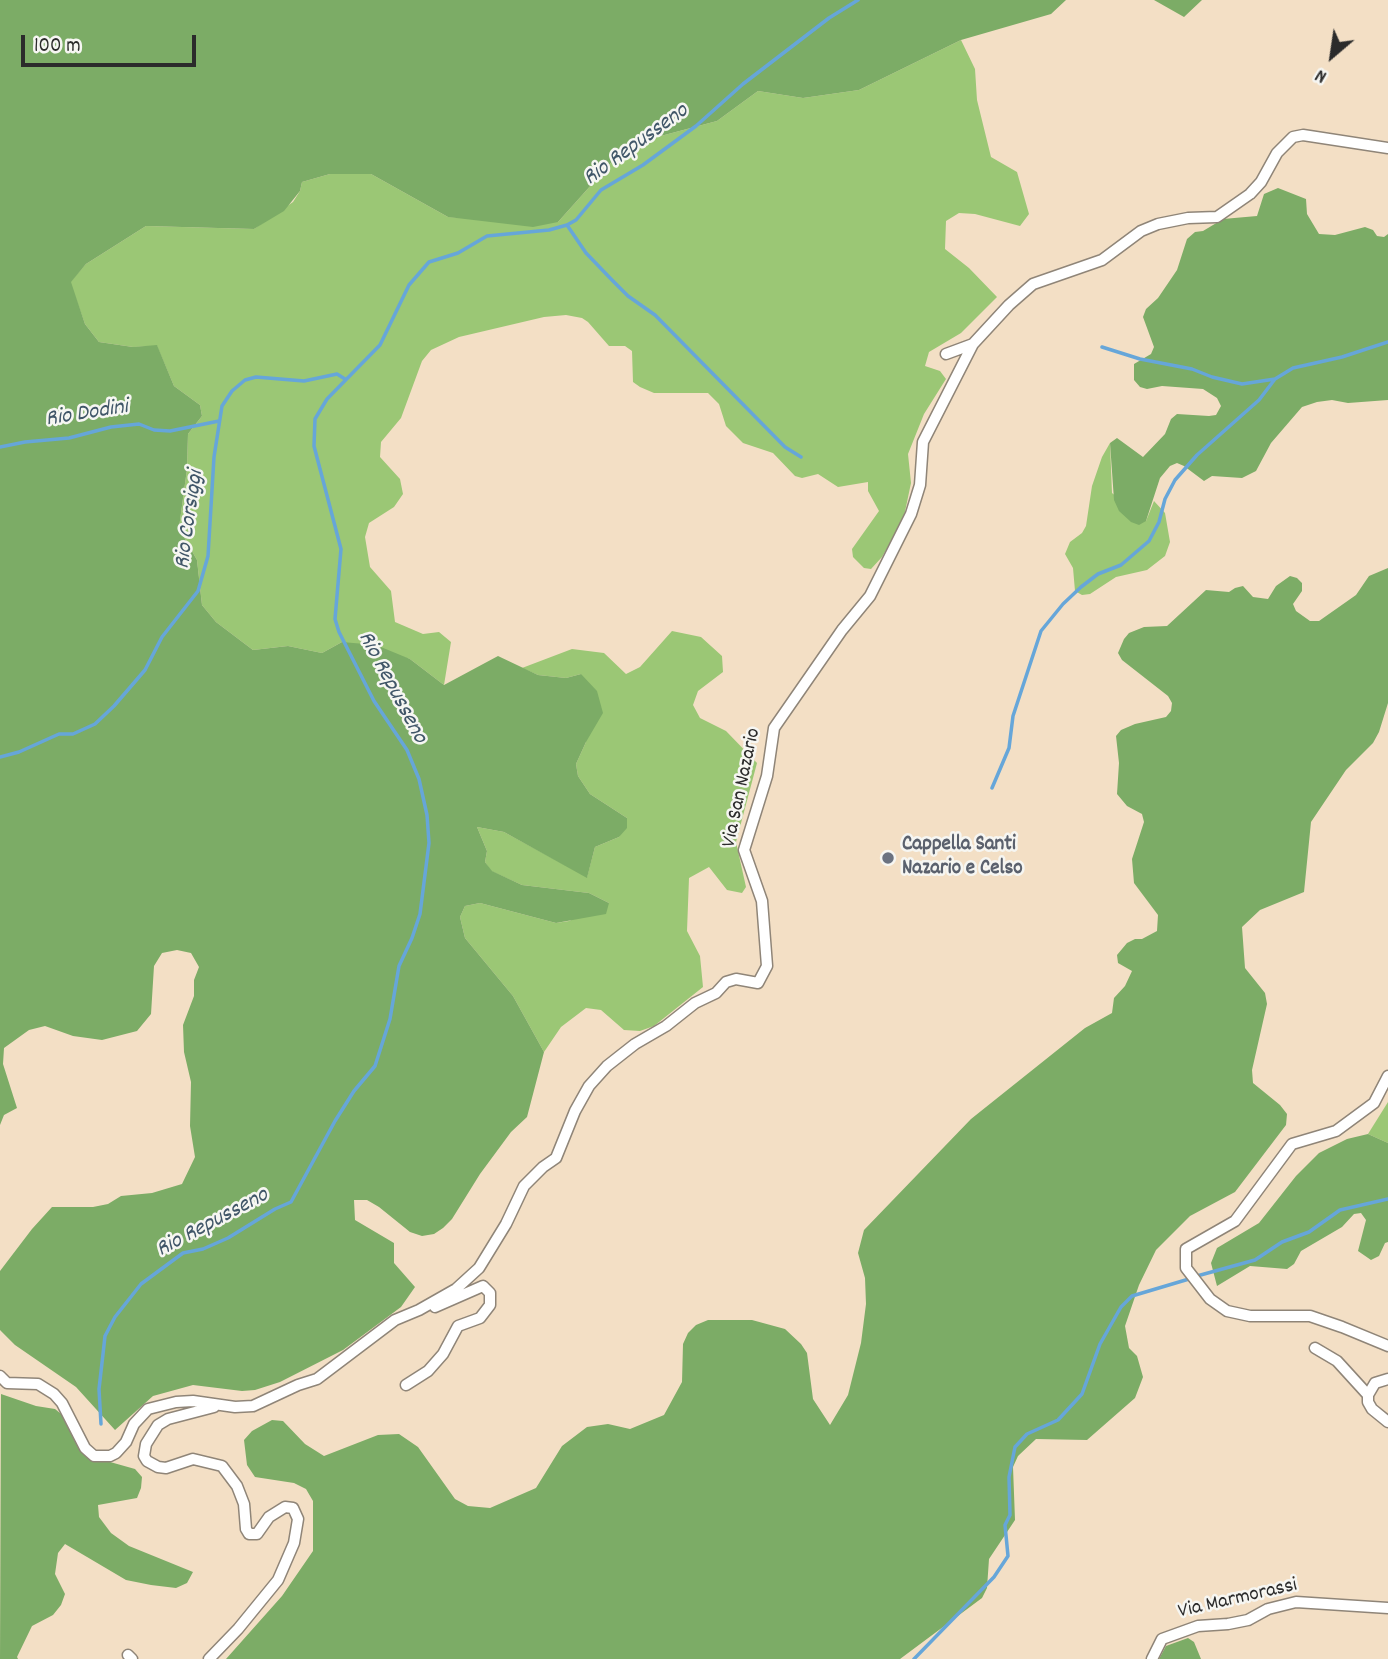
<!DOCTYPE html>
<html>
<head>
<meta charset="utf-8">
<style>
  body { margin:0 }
  #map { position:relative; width:1388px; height:1659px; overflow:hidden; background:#f3dfc5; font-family:Dekko,sans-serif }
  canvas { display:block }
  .north { position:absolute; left:1297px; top:21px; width:70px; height:70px; -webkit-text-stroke:5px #f6f6f2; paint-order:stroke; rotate:209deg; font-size:19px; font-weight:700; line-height:28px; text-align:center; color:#2b2b2b }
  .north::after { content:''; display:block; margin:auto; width:24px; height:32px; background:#2b2b2b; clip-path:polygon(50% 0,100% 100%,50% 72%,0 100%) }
  .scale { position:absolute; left:21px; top:35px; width:175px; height:32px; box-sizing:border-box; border:4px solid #2b2b2b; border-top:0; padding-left:9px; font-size:21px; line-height:24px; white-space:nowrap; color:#2b2b2b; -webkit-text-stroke:5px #f6f6f2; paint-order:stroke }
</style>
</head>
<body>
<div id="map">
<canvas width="1388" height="1659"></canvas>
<div class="north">N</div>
<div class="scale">100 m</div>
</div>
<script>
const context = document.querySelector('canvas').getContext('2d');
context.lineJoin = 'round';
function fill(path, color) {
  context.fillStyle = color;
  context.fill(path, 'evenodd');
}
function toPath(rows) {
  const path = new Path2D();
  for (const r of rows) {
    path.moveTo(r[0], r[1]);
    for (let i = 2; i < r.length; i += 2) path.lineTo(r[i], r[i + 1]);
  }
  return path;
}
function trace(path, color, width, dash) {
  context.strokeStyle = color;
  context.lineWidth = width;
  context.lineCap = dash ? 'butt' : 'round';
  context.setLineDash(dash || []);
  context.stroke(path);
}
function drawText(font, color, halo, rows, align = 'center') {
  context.font = font + ' Dekko,sans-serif';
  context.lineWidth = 5;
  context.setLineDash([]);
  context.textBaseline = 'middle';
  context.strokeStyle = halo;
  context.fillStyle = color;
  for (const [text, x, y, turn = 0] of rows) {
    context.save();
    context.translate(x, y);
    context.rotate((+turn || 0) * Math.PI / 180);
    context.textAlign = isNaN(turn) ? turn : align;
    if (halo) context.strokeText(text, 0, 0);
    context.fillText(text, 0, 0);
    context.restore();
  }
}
fill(toPath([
  [961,40,975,69,977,100,991,157,1017,172,1029,214,1020,226,975,214,959,213,946,221,945,249,969,268,997,297,961,333,929,352,925,366,940,371,946,379,924,414,908,454,911,483,903,521,882,557,871,569,864,568,853,557,852,549,879,511,868,491,868,482,838,487,818,474,802,478,795,476,773,453,743,443,726,426,719,404,708,393,654,393,640,387,633,382,632,351,625,346,609,346,588,322,582,318,566,315,544,317,459,337,431,350,422,361,401,418,381,442,380,457,400,479,403,494,394,507,369,523,365,537,370,567,391,591,395,622,423,634,439,632,451,642,444,685,410,659,342,642,322,653,288,646,253,650,216,622,202,605,197,560,179,528,187,469,188,434,202,416,200,405,174,386,157,346,133,347,99,342,85,324,70,282,86,264,146,226,254,229,293,202,300,191,302,182,330,174,371,174,448,217,558,222,627,145,717,121,758,91,803,98,859,90],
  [1110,443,1112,493,1146,521,1154,501,1165,513,1170,542,1165,556,1147,570,1116,577,1090,594,1082,595,1075,591,1073,568,1065,554,1070,542,1082,533,1086,526,1092,486,1102,457],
  [672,631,701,637,722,656,723,672,698,691,693,705,700,718,726,731,757,763,736,842,746,887,742,893,727,890,709,867,689,878,687,931,700,956,703,987,654,1026,640,1031,624,1030,601,1010,586,1008,561,1027,544,1052,513,996,465,938,460,917,465,906,480,903,556,923,569,921,609,903,589,893,522,885,491,871,485,862,487,851,477,827,504,832,587,877,595,847,619,837,627,818,590,794,578,776,576,764,586,742,581,674,566,678,538,675,522,668,572,649,604,653,626,674,640,667],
  [1388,1102,1388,1143,1368,1134]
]), '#9bc775');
fill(toPath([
  [0,0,1066,0,1051,14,961,40,859,90,803,98,758,91,717,121,627,145,558,222,533,227,448,217,371,174,330,174,302,182,300,191,284,211,254,229,146,226,86,264,71,282,85,324,99,342,133,347,157,345,174,386,200,405,202,416,188,434,187,469,179,528,197,560,202,605,216,622,253,650,288,646,322,653,342,642,376,645,410,659,444,685,498,656,538,675,566,678,581,674,597,691,603,713,586,742,576,764,578,776,590,794,627,818,627,828,619,837,595,847,587,878,504,832,477,827,487,851,485,862,492,871,522,885,589,893,609,903,606,914,556,923,480,903,465,906,460,917,465,938,513,996,544,1052,527,1117,511,1132,480,1174,452,1219,443,1228,434,1234,422,1236,410,1232,379,1207,367,1200,354,1200,355,1220,394,1243,394,1263,415,1287,401,1307,343,1350,280,1382,255,1390,242,1391,193,1385,153,1396,115,1430,76,1387,15,1345,0,1330,0,1271,32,1229,52,1207,93,1207,108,1204,121,1196,152,1193,182,1184,195,1157,190,1126,191,1082,184,1052,183,1025,194,996,194,980,199,967,191,953,177,950,162,953,154,966,151,1014,137,1031,102,1040,73,1036,45,1026,29,1030,4,1048,3,1064,17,1108,4,1115,0,1125],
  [1154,0,1202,0,1184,17],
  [1278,188,1306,199,1307,214,1319,234,1335,235,1365,227,1373,230,1377,236,1384,237,1388,234,1388,400,1348,403,1332,400,1317,402,1302,407,1271,443,1256,471,1242,478,1212,476,1204,481,1184,466,1177,463,1170,466,1160,478,1146,521,1139,525,1131,522,1119,511,1114,500,1110,443,1117,438,1143,457,1165,434,1171,419,1177,414,1209,416,1216,415,1221,406,1217,398,1203,389,1162,386,1147,389,1140,387,1134,380,1134,364,1151,354,1154,347,1143,317,1146,309,1158,298,1177,270,1187,239,1195,232,1203,231,1223,219,1257,216,1264,194],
  [1388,568,1388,703,1379,732,1373,743,1346,770,1311,822,1304,892,1260,910,1242,927,1245,968,1265,993,1267,1004,1252,1070,1253,1083,1280,1105,1287,1114,1286,1125,1235,1192,1190,1216,1156,1250,1139,1285,1125,1326,1129,1348,1137,1356,1143,1377,1135,1398,1087,1440,1036,1439,1018,1456,1013,1467,1015,1520,989,1559,987,1588,982,1598,900,1659,226,1659,282,1596,313,1551,313,1501,306,1489,294,1483,255,1477,247,1465,244,1440,252,1431,272,1420,283,1421,305,1444,324,1456,378,1435,399,1434,418,1447,455,1499,468,1506,490,1508,536,1488,562,1446,587,1427,608,1424,630,1429,664,1415,682,1382,683,1344,688,1333,696,1325,708,1320,752,1320,785,1329,801,1344,807,1353,813,1399,830,1425,848,1395,861,1343,866,1304,865,1278,858,1253,864,1230,971,1119,1085,1028,1112,1013,1114,998,1125,986,1132,971,1118,963,1117,955,1127,943,1135,939,1142,939,1157,931,1158,915,1134,883,1132,859,1144,822,1142,814,1127,806,1117,794,1119,763,1116,736,1121,730,1135,724,1166,717,1171,711,1172,703,1168,696,1122,660,1118,653,1124,639,1129,633,1144,627,1167,626,1206,590,1229,592,1235,588,1243,586,1253,597,1268,599,1276,586,1290,576,1297,578,1302,583,1302,591,1293,604,1296,611,1310,621,1319,621,1356,595,1369,576],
  [1368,1134,1388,1143,1388,1242,1385,1243,1379,1256,1371,1260,1358,1251,1366,1220,1361,1213,1354,1214,1342,1227,1301,1251,1294,1264,1287,1269,1250,1266,1217,1286,1211,1263,1217,1248,1259,1223,1296,1176,1319,1153,1347,1139],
  [1,1394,36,1406,55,1409,65,1417,79,1447,90,1459,103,1460,135,1469,142,1477,141,1488,137,1498,98,1505,99,1517,111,1533,129,1546,193,1572,187,1583,176,1588,151,1585,126,1580,65,1544,58,1553,55,1574,65,1594,61,1605,53,1615,32,1626,17,1657,18,1659,0,1659],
  [1188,1638,1194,1642,1201,1659,1159,1659,1166,1646]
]), '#7cac66');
trace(toPath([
  [567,225,586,253,612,280,628,296,655,315,785,447,801,457],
  [1102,347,1140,359,1192,369,1212,377,1242,384,1275,379,1293,368,1342,357,1388,342],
  [0,447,25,442,69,438,111,427,139,424,154,430,170,431,219,421],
  [0,757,19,752,59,734,73,734,95,724,114,706,145,670,162,637,198,591,208,556,214,457,222,406,232,391,245,380,256,377,304,381,337,374,345,379],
  [992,788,1009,748,1013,716,1041,631,1063,604,1081,587,1098,574,1121,565,1149,541,1159,522,1165,499,1175,480,1197,455,1259,400,1275,379],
  [1197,1276,1255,1260,1282,1242,1309,1232,1340,1210,1388,1199],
  [101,1424,99,1389,103,1354,105,1336,115,1317,141,1284,183,1253,203,1249,228,1238,275,1209,291,1202,335,1121,354,1091,375,1066,390,1019,399,966,412,938,420,914,429,843,427,815,419,779,407,750,374,701,339,632,335,619,341,549,314,446,315,419,327,399,380,345,409,285,429,262,458,253,487,236,549,230,567,225,576,220,601,190,643,165,696,126,743,84,829,18,858,0],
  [914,1659,994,1577,1008,1556,1005,1525,1010,1515,1009,1477,1015,1447,1027,1434,1058,1420,1082,1394,1100,1344,1121,1307,1132,1296,1189,1279]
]), '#66a6d9', 3.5);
const street = toPath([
  [946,354,973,344],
  [1388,1076,1374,1103,1336,1131,1292,1144,1235,1221,1186,1249,1186,1268,1210,1299,1227,1311,1250,1316,1310,1316,1342,1327,1388,1346],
  [1315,1348,1337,1361,1368,1395],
  [0,1376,7,1383,38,1384,54,1394,62,1403,85,1448,94,1456,110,1456,116,1453,126,1442,134,1424,148,1409,176,1402,193,1401,235,1407,253,1406,298,1385,317,1379,395,1320,419,1310,456,1289,479,1268,506,1224,524,1186,543,1167,556,1158,575,1111,589,1086,607,1066,635,1044,666,1026,695,1003,716,993,726,982,736,979,758,983,767,966,762,901,744,850,767,776,774,728,842,630,870,596,911,514,920,485,923,442,973,344,1009,305,1033,284,1102,260,1141,231,1158,224,1188,218,1217,217,1250,194,1261,182,1277,153,1293,137,1303,135,1388,148],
  [1388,1379,1375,1383,1368,1395,1368,1402,1372,1409,1388,1422],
  [406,1385,428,1371,443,1354,458,1326,480,1318,490,1305,490,1293,483,1286,435,1307],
  [128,1655,132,1659],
  [209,1659,238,1629,278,1580,294,1543,298,1519,293,1508,285,1507,269,1517,257,1534,249,1534,246,1529,244,1504,237,1486,222,1466,193,1459,166,1468,158,1467,147,1461,144,1456,146,1444,158,1425,168,1419,214,1407],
  [1152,1659,1162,1639,1198,1626,1228,1624,1248,1620,1268,1609,1296,1602,1388,1608]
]);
trace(street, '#8f8578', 13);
trace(street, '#fff', 10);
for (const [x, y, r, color] of [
  [888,858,7,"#6b7280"]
]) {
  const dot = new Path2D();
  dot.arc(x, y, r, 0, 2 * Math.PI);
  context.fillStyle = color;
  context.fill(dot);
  trace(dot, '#f6f6f2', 2.5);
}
drawText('21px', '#2b2b2b', '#f6f6f2', [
  ["Via San Nazario",743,788,-78],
  ["Via Marmorassi",1238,1600,-13]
]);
drawText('bold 21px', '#5b616d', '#f6f6f2', [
  ["Cappella Santi",902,846],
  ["Nazario e Celso",902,870]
], 'left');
drawText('italic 23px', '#405668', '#f6f6f2', [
  ["Rio Repusseno",637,146,-36],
  ["Rio Dodini",87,415,-9],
  ["Rio Corsiggi",191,520,-82],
  ["Rio Repusseno",391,688,62],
  ["Rio Repusseno",213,1224,-28]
]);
</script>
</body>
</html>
